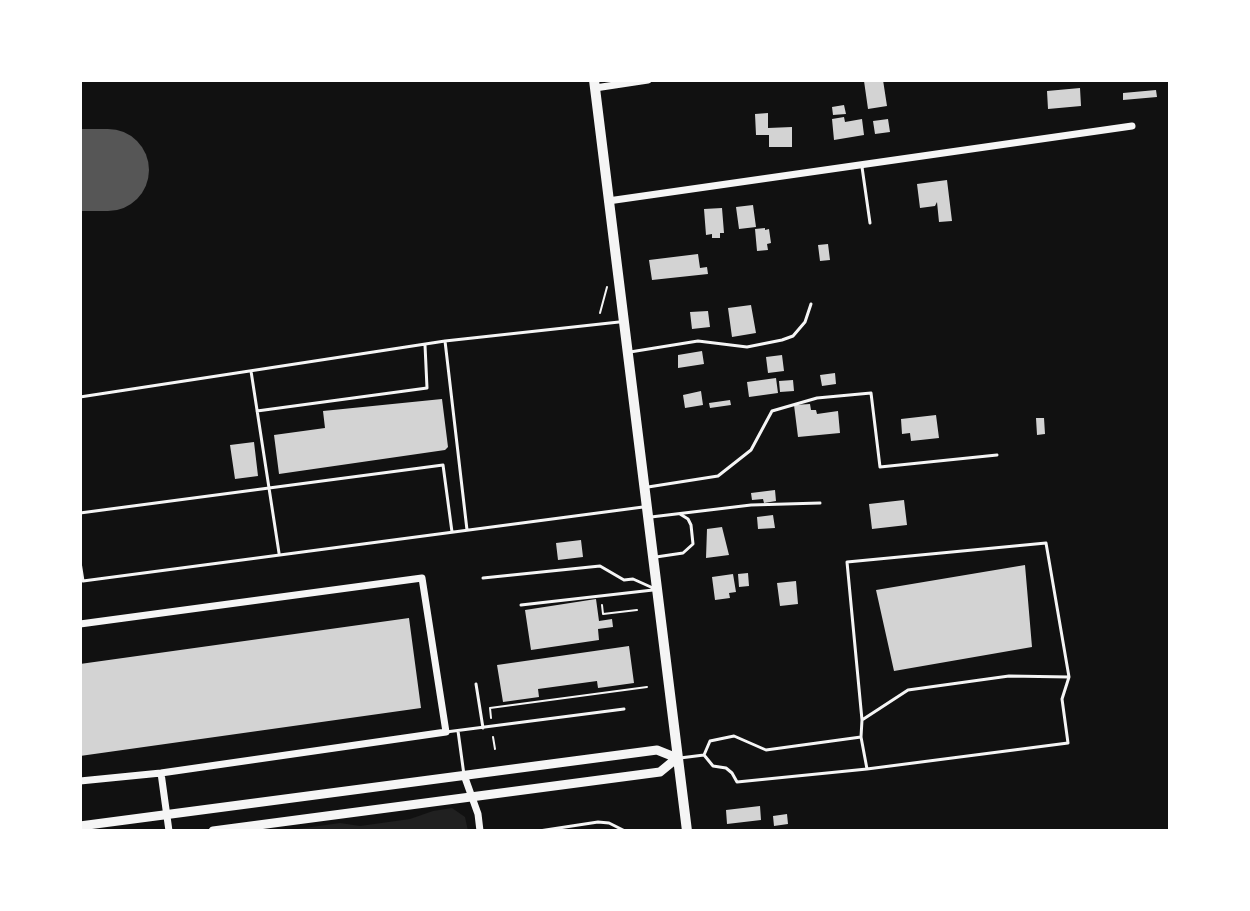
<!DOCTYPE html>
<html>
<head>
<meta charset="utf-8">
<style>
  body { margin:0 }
  #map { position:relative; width:1250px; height:911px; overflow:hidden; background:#111; font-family:Arial,sans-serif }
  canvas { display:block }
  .frame { position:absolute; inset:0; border:82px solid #fff; pointer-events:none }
</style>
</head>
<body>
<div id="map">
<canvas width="1250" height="911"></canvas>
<div class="frame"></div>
</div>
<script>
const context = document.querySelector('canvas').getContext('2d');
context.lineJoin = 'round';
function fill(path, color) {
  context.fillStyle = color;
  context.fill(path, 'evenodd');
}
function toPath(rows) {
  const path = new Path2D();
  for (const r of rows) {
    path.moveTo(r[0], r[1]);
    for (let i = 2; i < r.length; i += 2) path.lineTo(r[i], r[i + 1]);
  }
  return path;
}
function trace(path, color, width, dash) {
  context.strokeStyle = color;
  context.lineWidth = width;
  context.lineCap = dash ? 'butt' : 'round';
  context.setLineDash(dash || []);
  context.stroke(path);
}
fill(toPath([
  [452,808,465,817,468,831,283,831,340,823,360,826,410,819,433,811]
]), '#202020');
trace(toPath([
  [80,170,108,170]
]), '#565656', 82);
fill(toPath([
  [883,80,887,106,868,109,864,81],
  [1080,88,1081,106,1048,109,1047,91],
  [1156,90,1157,97,1123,100,1123,93],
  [844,105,846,114,833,115,832,107],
  [768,113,768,128,792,127,792,147,769,147,769,135,756,135,755,114],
  [844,117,845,122,862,119,864,135,834,140,832,119],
  [888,119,890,132,875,134,873,121],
  [947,180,952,221,939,222,937,202,935,206,920,208,917,184],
  [753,205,756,227,739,229,736,207],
  [722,208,724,233,720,233,720,238,712,238,712,234,706,235,704,209],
  [765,228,765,230,769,229,771,243,767,244,768,250,757,251,755,229],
  [828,244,830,260,820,261,818,245],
  [698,254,700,268,707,267,708,274,652,280,649,260],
  [751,305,756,333,732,337,728,308],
  [708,311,710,327,692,329,690,312],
  [702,351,704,364,678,368,678,355],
  [782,355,784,371,768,373,766,357],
  [835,373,836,384,822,386,820,375],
  [776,378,778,393,749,397,747,382],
  [793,380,794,391,780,392,779,381],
  [701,391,703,405,685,408,683,395],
  [442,399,448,447,445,450,279,474,274,435,325,428,323,411],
  [730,400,731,405,710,408,709,403],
  [810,404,811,410,816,410,817,414,838,411,840,433,798,437,794,405],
  [936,415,939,438,911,441,910,433,902,434,901,419],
  [1036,418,1044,418,1045,434,1037,435],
  [254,442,258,476,235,479,230,445],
  [775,490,776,501,764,503,763,499,752,500,751,493],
  [904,500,907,525,872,529,869,504],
  [773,515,775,528,758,529,757,517],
  [722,527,729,555,706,558,707,529],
  [581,540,583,557,558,560,556,543],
  [1025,565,1032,647,894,671,876,590],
  [748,573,749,586,739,587,738,574],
  [733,574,736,592,729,593,730,598,715,600,712,577],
  [796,581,798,604,780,606,777,583],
  [596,599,599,621,612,619,613,627,598,629,599,640,531,650,525,610],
  [409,618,421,708,80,756,80,664],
  [629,646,634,683,598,688,597,681,538,689,539,697,503,702,497,665],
  [760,806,761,820,727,824,726,810],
  [787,814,788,824,774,826,773,816]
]), '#d3d3d3');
trace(toPath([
  [600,313,607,287],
  [602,605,603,614,637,610],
  [491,718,490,708,647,687],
  [493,737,495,749]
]), '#f5f5f5', 2);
trace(toPath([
  [862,167,870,223],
  [630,352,698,341,747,347,782,340,793,336,805,322,811,304],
  [251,371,279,553],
  [80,397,445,341],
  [257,411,427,388,425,345],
  [648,487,718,476,751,450,772,411,817,398,871,393,880,467,997,455],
  [80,513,443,465,452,532],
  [651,517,751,505,820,503],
  [467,530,445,341,619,322],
  [656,557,683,553,693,544,691,525,688,519,680,514],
  [80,562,83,581,643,507],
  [483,578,600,566,624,580,633,579,653,588],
  [521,605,653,590],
  [476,684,483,728],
  [862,720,908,690,1009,676,1069,677],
  [458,731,464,775],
  [446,732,624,709],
  [704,755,713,766,726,768,732,773,737,782,867,769,1068,743,1062,699,1069,677,1046,543,847,562,862,720,861,737,867,769],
  [704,755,710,741,734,736,766,750,861,737],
  [680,758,704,755],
  [539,831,598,822,609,823,625,831]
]), '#f5f5f5', 3);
trace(toPath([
  [595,88,648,80],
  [608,201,1132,126],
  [80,624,422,578,446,732,161,773,80,781],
  [161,773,169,831],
  [464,775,478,814,480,831]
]), '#f5f5f5', 7);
trace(toPath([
  [80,826,657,750,677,758,660,772,213,831]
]), '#f5f5f5', 9);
trace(toPath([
  [594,80,687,831]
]), '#f5f5f5', 10);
</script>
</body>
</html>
